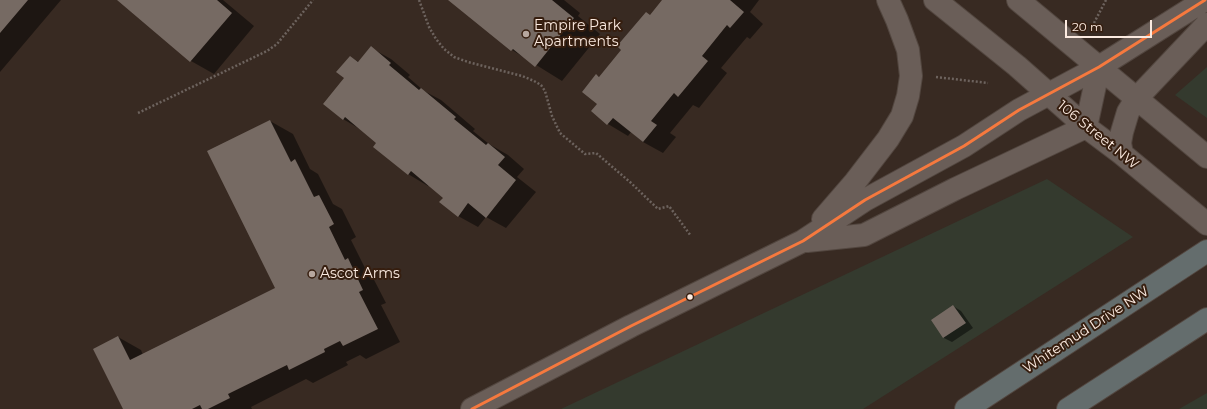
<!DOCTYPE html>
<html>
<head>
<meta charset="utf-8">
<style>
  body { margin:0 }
  #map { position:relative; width:1207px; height:409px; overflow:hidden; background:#382a22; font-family:Montserrat,sans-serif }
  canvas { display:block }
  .scale { position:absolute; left:1065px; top:20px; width:87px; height:18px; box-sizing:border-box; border:2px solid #fbeae0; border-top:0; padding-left:5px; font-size:12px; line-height:14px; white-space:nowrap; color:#fbeae0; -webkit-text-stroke:3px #361e0f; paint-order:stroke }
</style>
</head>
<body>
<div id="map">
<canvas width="1207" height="409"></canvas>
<div class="scale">20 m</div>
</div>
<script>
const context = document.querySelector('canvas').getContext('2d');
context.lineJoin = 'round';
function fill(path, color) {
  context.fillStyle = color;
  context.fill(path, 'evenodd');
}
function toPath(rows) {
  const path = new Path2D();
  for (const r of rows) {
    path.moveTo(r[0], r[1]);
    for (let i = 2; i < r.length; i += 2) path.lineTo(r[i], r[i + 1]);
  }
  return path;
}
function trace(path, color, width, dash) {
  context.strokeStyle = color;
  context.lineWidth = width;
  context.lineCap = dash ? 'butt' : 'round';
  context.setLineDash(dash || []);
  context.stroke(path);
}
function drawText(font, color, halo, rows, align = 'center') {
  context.font = font + ' Montserrat,sans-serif';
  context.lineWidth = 4;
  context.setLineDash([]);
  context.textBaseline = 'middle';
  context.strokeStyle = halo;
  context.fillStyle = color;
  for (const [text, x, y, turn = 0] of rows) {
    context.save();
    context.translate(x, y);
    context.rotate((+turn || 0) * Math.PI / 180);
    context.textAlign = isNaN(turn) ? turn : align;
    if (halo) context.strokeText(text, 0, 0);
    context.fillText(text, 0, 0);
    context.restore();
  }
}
fill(toPath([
  [1207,67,1207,118,1175,95],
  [1047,179,1133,237,863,409,561,409],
  [1207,393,1207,409,1179,409]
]), '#343a2e');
fill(toPath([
  [0,0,61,0,0,72],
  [118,0,223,0,254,26,214,74,191,61],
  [449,0,564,0,580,13,578,16,600,34,562,81,512,50],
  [663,0,759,0,750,12,763,24,750,39,747,37,721,68,727,73,699,108,693,105,670,133,676,137,663,153,643,142,631,132,628,136,608,124,592,111,598,104,596,75,600,77],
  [371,48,391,59,410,75,408,77,424,91,441,100,475,129,473,131,489,144,508,155,524,169,517,177,536,192,506,228,486,217,478,227,458,216,444,197,429,185,428,186,408,174,377,143,360,129,343,119,346,78,350,57,359,62],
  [270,121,293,134,310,169,318,174,333,204,342,209,356,237,351,240,366,270,370,272,386,303,381,305,400,342,366,359,360,355,346,362,348,365,313,383,306,379,251,407,252,409,124,409,118,337,141,350,143,355,276,289],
  [953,306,961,311,973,328,952,342,944,338,932,320]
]), '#0007');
fill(toPath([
  [0,0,28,0,0,33],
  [117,0,217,0,232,13,190,62],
  [448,0,552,0,574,18,535,67,513,49,511,51],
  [662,0,730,0,744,12,730,28,727,25,702,56,708,61,678,97,674,93,651,121,657,125,643,142,613,118,607,125,591,111,597,104,582,92,596,74,599,77,621,50,617,46,646,12,650,15],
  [371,46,391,63,389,65,419,90,421,88,456,117,454,119,486,145,488,143,505,157,498,165,516,180,486,218,468,203,458,217,439,202,443,198,411,171,408,175,373,147,376,143,345,117,343,120,323,104,344,78,336,72,350,56,358,62],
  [270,120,291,162,295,159,314,197,319,195,334,224,329,227,345,260,348,258,363,290,359,292,378,329,343,346,340,341,324,349,325,352,289,370,287,365,228,394,230,398,208,409,202,409,200,405,192,409,123,409,93,349,118,336,130,360,275,288,207,151],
  [953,305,966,323,943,338,931,320]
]), '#766a63');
const minor = toPath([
  [935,0,1017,66,1086,127,1122,154,1207,224],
  [1018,0,1207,157],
  [1086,127,1099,67],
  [1122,154,1120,143,1122,132,1128,112,1136,99,1207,24],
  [823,219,855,182,888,139,902,116,908,96,911,76,908,50,897,20,888,0],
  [807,241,864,235,955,189,1086,127],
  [472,409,631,326,803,241,865,200,964,146,1019,110,1099,67,1205,0]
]);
const highway = toPath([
  [966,409,1207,251],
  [1068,409,1207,319]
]);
trace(minor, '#52463f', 24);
trace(highway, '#52463f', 24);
trace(toPath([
  [419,0,429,27,436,39,444,49,454,57,468,62,522,76,534,81,541,85,545,91,552,116,560,133,585,154,596,153,630,182,658,209,669,206,691,236],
  [1094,23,1106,0],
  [936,77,988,83],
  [138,113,267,51,277,44,313,0]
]), '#6d635e', 2.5, [2, 2]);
trace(minor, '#6a5e58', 22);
trace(highway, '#646d6d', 22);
trace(toPath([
  [472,409,631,326,803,241,865,200,964,146,1019,110,1099,67,1205,0]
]), '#f6793e', 3);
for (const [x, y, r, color] of [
  [526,34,4,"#b7a79e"],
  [312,274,4,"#b7a79e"],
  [690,297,3.5,"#fbeae0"]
]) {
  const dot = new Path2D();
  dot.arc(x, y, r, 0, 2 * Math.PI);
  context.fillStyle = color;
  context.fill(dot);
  trace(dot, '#361e0f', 1.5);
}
drawText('14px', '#fbeae0', '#361e0f', [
  ["Empire Park",534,26],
  ["Apartments",534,42],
  ["Ascot Arms",320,274]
], 'left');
drawText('14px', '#fbeae0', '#361e0f', [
  ["106 Street NW",1098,135,39],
  ["Whitemud Drive NW",1086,330,-33]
]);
</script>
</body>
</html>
